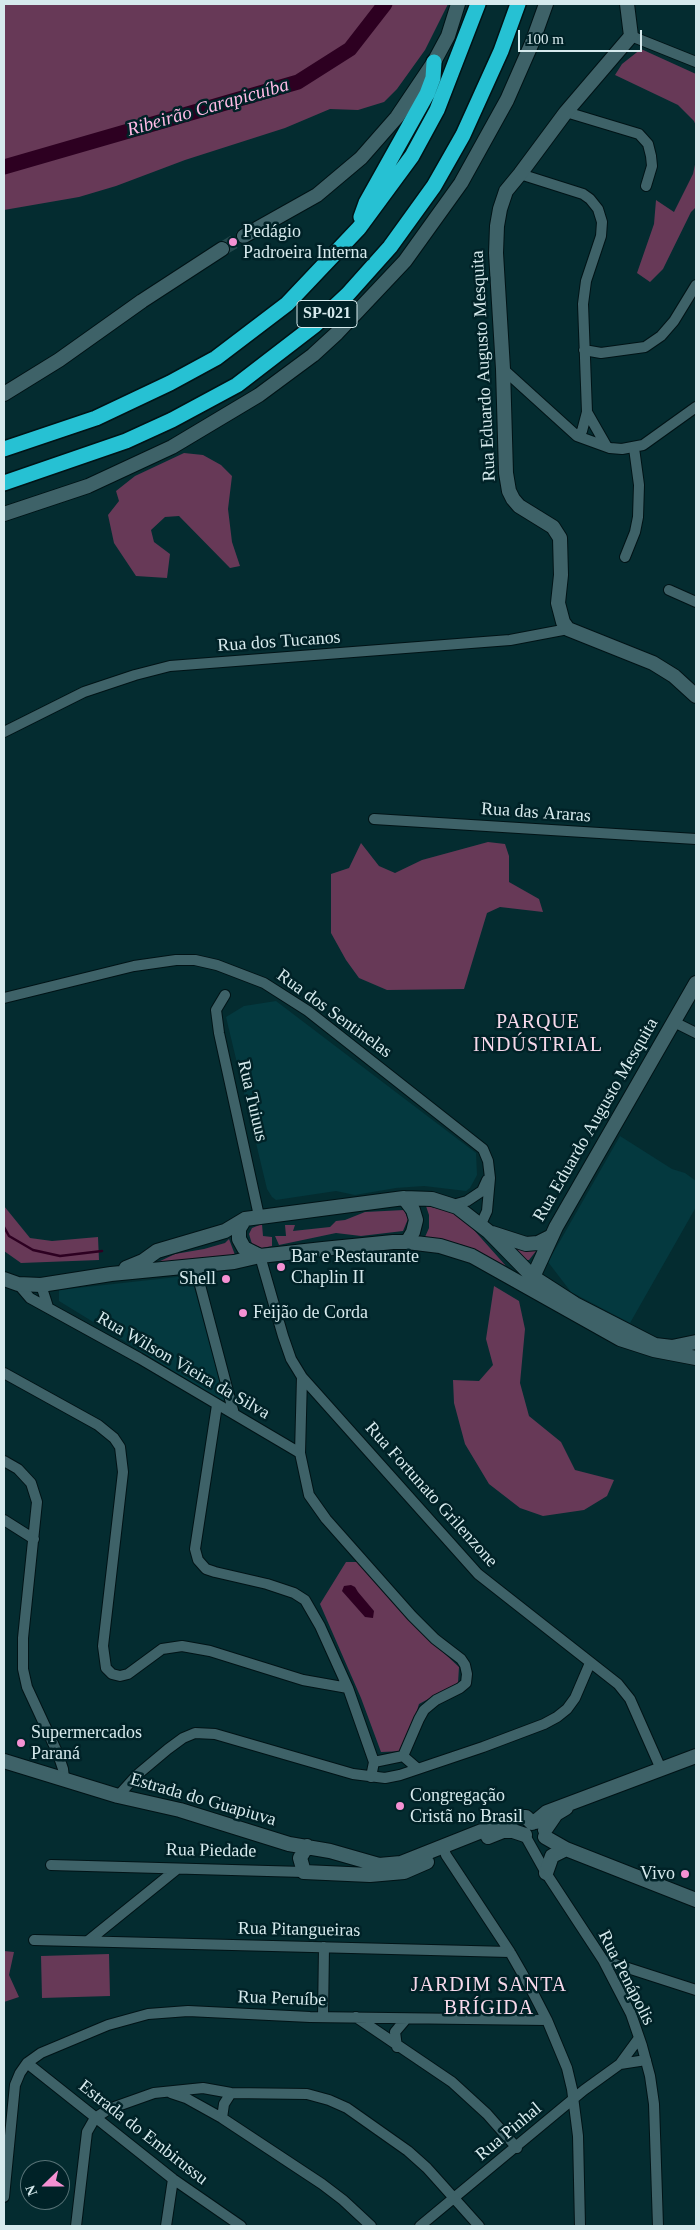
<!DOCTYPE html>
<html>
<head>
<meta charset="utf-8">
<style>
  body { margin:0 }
  #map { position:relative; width:700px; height:2230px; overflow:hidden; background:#042c30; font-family:Georgia,serif }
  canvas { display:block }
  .frame { position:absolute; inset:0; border:5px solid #d6eaed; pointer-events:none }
  .north { position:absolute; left:20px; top:2160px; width:50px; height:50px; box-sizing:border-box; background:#002227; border:1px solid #567276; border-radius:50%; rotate:248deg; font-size:14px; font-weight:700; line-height:20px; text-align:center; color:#d6eaed }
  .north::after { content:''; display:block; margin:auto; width:18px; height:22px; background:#f591d3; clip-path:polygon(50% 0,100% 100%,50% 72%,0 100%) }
  .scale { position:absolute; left:518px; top:30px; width:124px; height:22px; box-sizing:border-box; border:2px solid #d6eaed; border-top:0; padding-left:6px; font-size:15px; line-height:18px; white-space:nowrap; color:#d6eaed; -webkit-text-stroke:4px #002227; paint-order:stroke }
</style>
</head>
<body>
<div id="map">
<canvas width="700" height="2230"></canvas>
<div class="frame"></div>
<div class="north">N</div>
<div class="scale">100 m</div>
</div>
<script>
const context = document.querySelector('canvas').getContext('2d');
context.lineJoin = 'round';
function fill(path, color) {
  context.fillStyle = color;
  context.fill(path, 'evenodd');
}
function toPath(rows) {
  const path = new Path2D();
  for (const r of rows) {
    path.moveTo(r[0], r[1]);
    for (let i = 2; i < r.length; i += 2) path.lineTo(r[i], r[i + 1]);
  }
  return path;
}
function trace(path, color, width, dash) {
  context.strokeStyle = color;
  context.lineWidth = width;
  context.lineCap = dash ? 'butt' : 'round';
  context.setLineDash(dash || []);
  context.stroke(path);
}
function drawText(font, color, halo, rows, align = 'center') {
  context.font = font + ' Georgia,serif';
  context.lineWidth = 5;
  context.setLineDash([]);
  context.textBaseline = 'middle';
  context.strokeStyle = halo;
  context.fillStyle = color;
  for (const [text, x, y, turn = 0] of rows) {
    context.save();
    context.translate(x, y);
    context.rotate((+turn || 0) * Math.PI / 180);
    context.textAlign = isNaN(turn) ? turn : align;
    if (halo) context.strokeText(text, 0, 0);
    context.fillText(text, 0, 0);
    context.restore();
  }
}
fill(toPath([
  [276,1001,476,1153,477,1175,470,1188,466,1191,424,1186,396,1188,355,1195,336,1191,276,1200,272,1197,267,1189,226,1017,244,1006],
  [620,1136,672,1169,685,1173,696,1181,696,1207,630,1323,571,1292,548,1262],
  [186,1276,192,1279,225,1400,222,1401,59,1301,59,1290]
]), '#04393f');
fill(toPath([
  [4,4,448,4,425,50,397,89,384,102,358,110,330,109,285,128,185,160,116,186,79,197,4,210],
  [641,49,696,74,696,126,694,121,678,105,615,75,622,64],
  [696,160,696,207,691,212,663,269,650,282,637,273,654,224,656,200,674,212,693,174],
  [184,453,203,455,221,465,232,476,228,509,232,542,240,566,230,568,179,516,165,517,151,530,154,542,170,554,167,578,136,576,114,543,108,515,119,501,116,491,135,476],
  [488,842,505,844,509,856,509,882,539,899,543,912,500,907,487,913,464,989,387,990,359,978,346,960,331,933,331,874,349,868,361,843,379,866,395,873,422,860],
  [4,1206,30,1238,52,1241,98,1237,99,1260,21,1263,4,1251],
  [426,1206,454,1212,465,1220,506,1266,463,1245,425,1237,429,1228,429,1215],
  [404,1210,408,1219,403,1231,361,1236,336,1233,279,1245,275,1236,286,1236,285,1225,295,1225,293,1231,330,1227,336,1221,345,1220,365,1212],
  [262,1224,263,1236,272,1237,272,1246,262,1248,252,1244,249,1234,252,1228],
  [229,1239,235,1255,154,1264,175,1254,204,1249,225,1243],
  [540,1246,529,1260,526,1260,515,1247],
  [494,1286,519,1301,525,1329,520,1383,529,1416,561,1442,575,1470,614,1480,607,1496,584,1510,543,1516,520,1508,489,1484,465,1444,454,1403,453,1380,479,1381,493,1365,486,1339],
  [346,1562,360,1562,429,1639,459,1667,458,1683,419,1704,405,1751,381,1752,361,1698,320,1604],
  [4,1951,14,1952,9,1975,19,1997,4,2002],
  [109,1954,110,1996,42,1998,41,1956]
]), '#673957');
fill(toPath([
  [351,1585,355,1587,358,1592,374,1611,373,1618,365,1617,342,1591,344,1586]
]), '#2d0021');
trace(toPath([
  [4,1227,9,1236,33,1250,60,1256,102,1251]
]), '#2d0021', 2.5);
trace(toPath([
  [4,167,298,82,350,49,385,4]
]), '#2d0021', 15);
trace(toPath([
  [222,249,244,236]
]), '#24484c', 14, [14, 7]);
const street = toPath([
  [631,36,696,62],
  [566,112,639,134,648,144,651,156,652,166,646,186],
  [520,174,583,194,590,199,598,209,602,222,601,236,586,281,583,304,587,412,582,431,577,436],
  [584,350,601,353,645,347,661,336,674,321,696,285],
  [503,369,577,436,610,448,622,449,643,445,696,407],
  [587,412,607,447],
  [625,557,635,532,638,517,639,485,634,448],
  [669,590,696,602],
  [4,732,84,692,135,675,170,666,510,640,568,629],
  [374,819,696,839],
  [225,995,216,1010,219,1033,259,1216],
  [4,998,134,966,176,960,195,960,217,965,264,983,308,1011,483,1149,488,1161,490,1178,487,1211,481,1224],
  [674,1022,696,1033],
  [453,1205,467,1201,482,1191,487,1180],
  [260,1256,283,1336,291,1359,302,1377,478,1574,618,1684,630,1699,661,1769],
  [195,1266,234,1414],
  [18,1284,30,1298,139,1358,300,1453],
  [41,1285,48,1307],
  [4,1373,98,1425,114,1438,120,1447,123,1472,103,1646,106,1668,112,1674,120,1676,128,1674,162,1649,182,1646,210,1651,303,1680,348,1688],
  [302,1377,300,1453,309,1495,326,1519,412,1616,435,1639,461,1659,465,1665,467,1674,466,1683,460,1688,436,1700,424,1710,419,1719,403,1756,418,1769],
  [217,1405,195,1549,198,1560,206,1569,215,1572,267,1584,294,1593,305,1600,320,1626,348,1688,374,1762,371,1777],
  [4,1461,18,1469,31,1483,37,1502,23,1638,23,1669,27,1687,58,1754,63,1769,64,1778],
  [4,1520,34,1539],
  [374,1762,403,1756],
  [118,1796,137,1775,168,1749,183,1738,195,1733,215,1734,353,1774,385,1778,400,1775,483,1747,544,1724,557,1717,567,1709,575,1698,590,1663],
  [527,1839,546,1873,603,1960,631,2014,642,2046,650,2076,654,2104,658,2226],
  [443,1846,446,1855,510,1952,530,1987,547,2020,567,2068,572,2089,578,2136,580,2226],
  [51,1865,304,1872],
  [34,1940,510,1952],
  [88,1941,177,1869],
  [603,1960,696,1990],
  [323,2017,324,1947],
  [356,2017,452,2082,487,2114,517,2148],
  [397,2047,395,2032,406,2019],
  [27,2063,173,2179,241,2226],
  [620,2064,646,2060],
  [171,2093,186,2098,222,2118,322,2184,343,2200,371,2226],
  [222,2118,224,2104,231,2093],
  [4,2197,15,2085,20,2073,27,2063,41,2053,108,2025,148,2014,188,2011,310,2017,547,2020],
  [76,2226,87,2132,95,2118,109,2109,154,2093,203,2088,231,2093,307,2094,329,2100,347,2108,408,2151,427,2168,479,2226],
  [166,2226,173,2179],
  [420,2226,584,2090,620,2064,639,2038]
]);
const secondary = toPath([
  [627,4,631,36,566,112,520,174,506,191,500,209,497,226,496,253,503,369,506,473,509,491,513,499,519,506,553,527,560,538,561,575,558,603,563,622,568,629,653,663,674,676,696,696],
  [244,236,317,195,361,158,397,117,434,62,448,36,458,4],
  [4,394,59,360,142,301,222,249],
  [4,514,88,486,172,447,259,395,313,355,337,333,405,261,461,183,507,100,532,43,546,4],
  [404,1198,413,1210,416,1220,413,1232,407,1242],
  [245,1219,239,1229,239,1239,244,1248,260,1256],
  [492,1233,526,1244,538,1243,550,1237],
  [126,1268,143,1261,157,1251,225,1231,245,1219,404,1198,432,1199,457,1207,489,1232,533,1277,575,1304,655,1345,672,1347,696,1342],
  [533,1277,556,1227,696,983],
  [4,1279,18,1284,41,1285,111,1274,234,1262,260,1256,323,1249,393,1242,407,1242,440,1246,472,1256,620,1339,654,1350,696,1358],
  [4,1761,118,1796,180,1810,289,1844,330,1851,379,1865,401,1863,517,1817,526,1817,532,1823],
  [535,1822,547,1812,696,1756],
  [545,1830,556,1814,566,1808],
  [488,1837,503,1831,513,1831,525,1835],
  [545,1837,566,1849,696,1900],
  [307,1846,300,1858,304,1872,370,1875,404,1872,427,1862],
  [546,1873,552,1856,566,1849]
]);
const highway = toPath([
  [361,217,366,203,427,94,433,78,434,62],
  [4,449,96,418,170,383,216,358,287,304,359,228,412,156,437,110,478,4],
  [4,483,126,441,172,420,237,385,315,325,348,294,390,247,434,186,463,135,501,51,518,4]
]);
trace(street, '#001316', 12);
trace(secondary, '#001316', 16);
trace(highway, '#001316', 18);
trace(street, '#3e6268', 10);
trace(secondary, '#3e6268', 14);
trace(highway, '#26c1d3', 15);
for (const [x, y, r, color] of [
  [233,242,5,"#f591d3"],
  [281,1267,5,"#f591d3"],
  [226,1279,5,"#f591d3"],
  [243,1313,5,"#f591d3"],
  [21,1743,5,"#f591d3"],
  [400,1806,5,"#f591d3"],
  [685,1874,5,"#f591d3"]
]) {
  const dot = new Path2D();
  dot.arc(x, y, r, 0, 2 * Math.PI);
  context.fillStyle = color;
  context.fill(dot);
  trace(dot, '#002227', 2);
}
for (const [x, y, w] of [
  [327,314,60]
]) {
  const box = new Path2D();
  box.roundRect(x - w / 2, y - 13.5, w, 27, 4);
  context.fillStyle = '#002227';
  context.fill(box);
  trace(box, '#d6eaed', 1);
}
drawText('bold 16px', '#d6eaed', null, [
  ["SP-021",327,314]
]);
drawText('18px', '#d6eaed', '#002227', [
  ["Pedágio",243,232],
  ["Padroeira Interna",243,253],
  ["Bar e Restaurante",291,1257],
  ["Chaplin II",291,1278],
  ["Shell",216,1279,"right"],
  ["Feijão de Corda",253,1313],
  ["Supermercados",31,1733],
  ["Paraná",31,1754],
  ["Congregação",410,1796],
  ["Cristã no Brasil",410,1817],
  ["Vivo",675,1874,"right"]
], 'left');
drawText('18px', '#d6eaed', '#002227', [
  ["Rua Eduardo Augusto Mesquita",484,366,-93],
  ["Rua dos Tucanos",279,642,-4],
  ["Rua das Araras",536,813,4],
  ["Rua dos Sentinelas",334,1014,36],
  ["Rua Tuiuus",252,1101,77],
  ["Rua Eduardo Augusto Mesquita",596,1120,-60],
  ["Rua Wilson Vieira da Silva",183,1366,30],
  ["Rua Fortunato Grilenzone",431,1495,48],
  ["Estrada do Guapiuva",203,1800,16],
  ["Rua Piedade",211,1851,1],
  ["Rua Pitangueiras",299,1930,1],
  ["Rua Penápolis",626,1978,63],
  ["Rua Peruíbe",282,1999,2],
  ["Rua Pinhal",509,2132,-40],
  ["Estrada do Embirussu",143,2133,38]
]);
drawText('italic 19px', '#ffbbe6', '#002227', [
  ["Ribeirão Carapicuíba",208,108,-16]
]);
context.letterSpacing = '1px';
drawText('20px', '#f7d9eb', '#002227', [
  ["PARQUE",538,1023],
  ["INDÚSTRIAL",538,1046],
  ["JARDIM SANTA",489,1986],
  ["BRÍGIDA",489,2009]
]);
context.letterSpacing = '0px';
</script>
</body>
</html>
